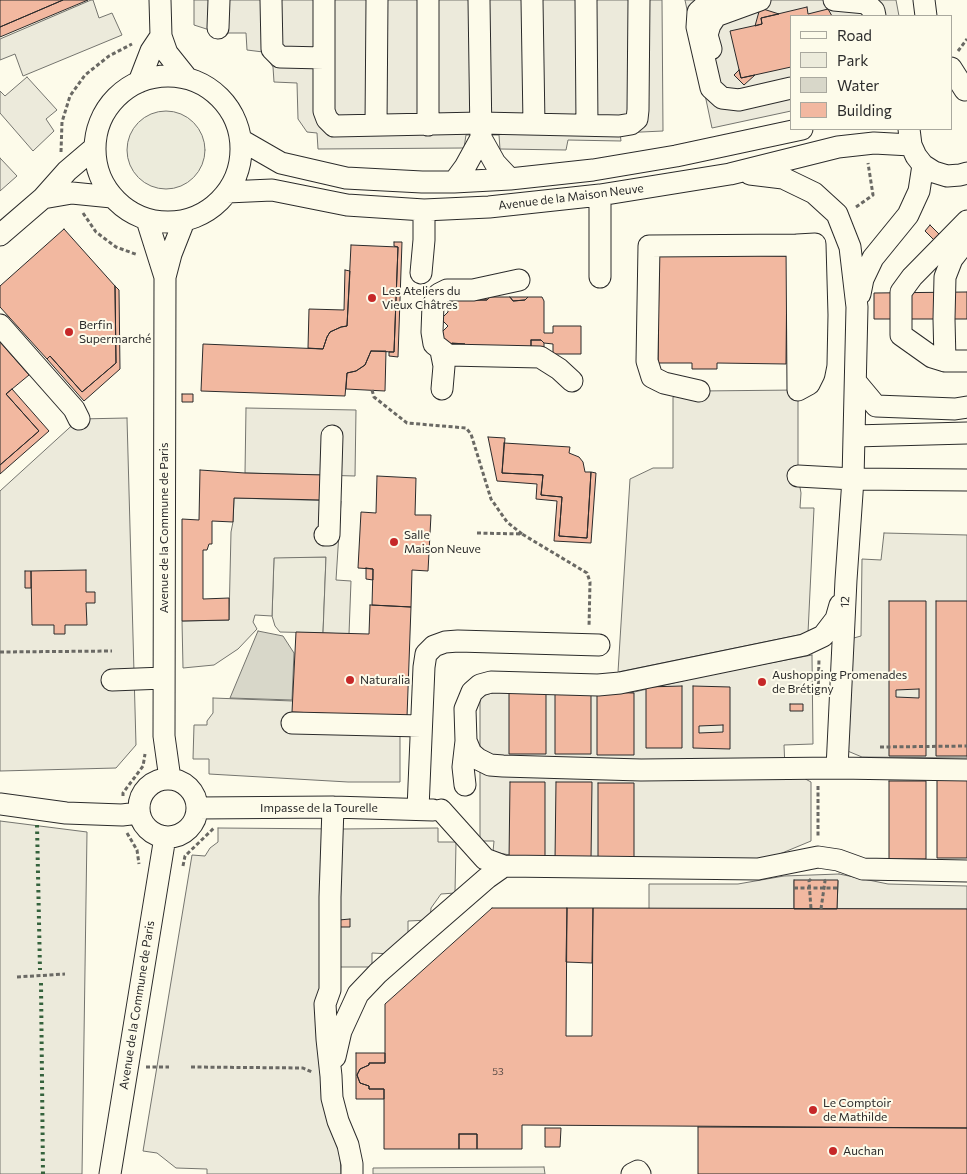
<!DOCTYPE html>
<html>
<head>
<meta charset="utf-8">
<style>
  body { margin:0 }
  #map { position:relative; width:967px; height:1174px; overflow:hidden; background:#fdfbea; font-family:Commissioner,sans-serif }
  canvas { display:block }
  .legend { position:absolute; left:790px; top:15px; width:162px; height:115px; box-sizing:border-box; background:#fdfbea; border:1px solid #a9a89e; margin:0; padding:6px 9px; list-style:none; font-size:15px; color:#2b2b2b }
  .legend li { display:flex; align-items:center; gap:10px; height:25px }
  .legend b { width:25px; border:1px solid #a9a89e }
</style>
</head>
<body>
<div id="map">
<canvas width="967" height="1174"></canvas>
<ul class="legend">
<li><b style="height:6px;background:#fdfbea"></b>Road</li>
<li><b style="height:14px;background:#ecebdb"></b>Park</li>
<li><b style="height:14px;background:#d8d7c9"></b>Water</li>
<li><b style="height:14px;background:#f2b8a0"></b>Building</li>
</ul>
</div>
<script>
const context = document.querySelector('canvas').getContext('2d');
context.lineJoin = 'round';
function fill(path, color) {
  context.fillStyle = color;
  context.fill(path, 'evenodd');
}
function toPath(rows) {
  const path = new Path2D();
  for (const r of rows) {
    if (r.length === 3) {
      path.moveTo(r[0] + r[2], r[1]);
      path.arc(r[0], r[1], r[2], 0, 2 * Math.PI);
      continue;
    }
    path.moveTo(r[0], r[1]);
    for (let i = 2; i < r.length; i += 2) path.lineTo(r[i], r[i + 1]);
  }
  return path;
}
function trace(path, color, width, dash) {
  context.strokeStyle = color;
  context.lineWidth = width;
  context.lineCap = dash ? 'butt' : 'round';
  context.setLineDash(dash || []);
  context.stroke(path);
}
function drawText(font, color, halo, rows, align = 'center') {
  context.font = font + ' Commissioner,sans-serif';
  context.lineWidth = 4;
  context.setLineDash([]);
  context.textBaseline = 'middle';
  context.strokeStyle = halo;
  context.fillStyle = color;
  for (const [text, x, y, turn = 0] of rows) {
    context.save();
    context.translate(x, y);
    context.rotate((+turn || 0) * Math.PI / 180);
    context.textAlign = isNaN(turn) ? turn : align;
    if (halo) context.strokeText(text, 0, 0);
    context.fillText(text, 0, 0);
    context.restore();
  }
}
const green = toPath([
  [166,150,39],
  [274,557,326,557,323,633,280,632,275,626,272,616,274,557]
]);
fill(green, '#ecebdb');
trace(green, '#74746e', 1);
const parking = toPath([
  [91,0,93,0,99,18,112,13,122,35,23,76,15,54,0,60,0,39,91,0],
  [194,0,662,0,663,131,620,133,621,141,568,140,566,150,500,149,499,135,466,135,464,148,318,149,317,133,307,132,298,119,297,83,274,82,273,67,263,52,247,50,246,33,219,33,194,25,194,0],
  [685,0,896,0,899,16,791,16,791,111,712,128,685,0],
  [27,77,57,110,46,119,54,131,33,151,0,113,0,91,5,96,27,77],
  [0,158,17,176,0,191,0,158],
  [798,390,798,476,801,493,800,508,814,508,808,633,618,672,630,479,653,468,673,468,673,397,699,391,798,390],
  [246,408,356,410,355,476,245,473,246,408],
  [127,418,136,745,116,768,0,771,0,491,79,419,127,418],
  [234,498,341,501,336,580,351,581,349,634,323,633,326,557,274,558,272,616,255,615,253,622,257,629,238,649,214,665,183,668,182,621,229,620,231,532,233,522,234,498],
  [884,533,967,535,967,758,862,757,838,747,843,641,861,636,862,559,881,560,884,533],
  [812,655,813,744,784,745,785,768,811,782,811,841,758,863,527,858,493,852,494,841,480,841,480,697,495,692,617,696,712,674,812,655],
  [213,698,293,701,293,731,400,736,400,782,348,782,209,774,209,759,193,759,194,725,207,725,207,721,213,713,213,698],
  [0,821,87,832,82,1174,0,1174,0,821],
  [218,828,342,829,438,828,438,842,456,842,455,893,441,894,431,908,430,920,408,921,408,935,392,954,372,953,372,967,322,967,340,1155,341,1174,207,1174,207,1169,176,1168,157,1153,143,1151,192,855,205,856,210,848,218,842,218,828],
  [839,874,888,884,967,886,967,909,837,909,838,881,794,881,794,909,649,909,649,884,738,884,784,876,839,874],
  [544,1167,545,1174,373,1174,373,1168,544,1167]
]);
fill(parking, '#eceadb');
trace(parking, '#74746e', 1);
const water = toPath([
  [258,631,283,636,294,653,292,700,230,698,258,631]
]);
fill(water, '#d8d7c9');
trace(water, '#74746e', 1);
const building = toPath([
  [0,0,63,0,0,27,0,0],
  [63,0,88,0,0,37,0,27,63,0],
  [807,7,808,14,828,9,832,16,791,16,791,67,741,78,730,31,762,24,761,18,807,7],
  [760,8,779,14,761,18,762,24,755,26,760,8],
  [739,70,741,78,755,75,744,85,734,75,739,70],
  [930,225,941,236,935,241,925,231,930,225],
  [64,229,115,286,116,363,82,392,50,356,47,359,0,307,0,286,64,229],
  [394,242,402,242,398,357,389,356,389,352,394,352,398,247,394,246,394,242],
  [351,245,398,247,394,352,371,351,365,365,356,371,347,373,345,396,201,391,203,344,323,349,327,337,330,332,341,327,347,326,351,245],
  [659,254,787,256,786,364,717,363,717,369,692,369,692,363,658,363,659,254],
  [345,270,350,271,347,326,341,327,330,332,327,337,323,349,308,348,309,309,344,310,345,270],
  [115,286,119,290,120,369,84,401,47,359,50,356,82,392,116,363,115,286],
  [967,292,967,319,874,319,874,293,967,292],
  [452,296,490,297,487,300,456,300,456,307,452,307,452,296],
  [490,297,510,297,513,301,525,300,528,297,542,297,544,301,544,333,553,333,553,326,581,326,581,354,553,354,553,344,544,343,541,340,531,340,531,348,465,347,465,344,443,343,441,333,448,326,441,319,448,312,448,307,456,307,456,300,487,300,490,297],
  [510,297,528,297,525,300,513,301,510,297],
  [531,340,541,340,544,343,544,353,451,352,452,343,465,344,465,347,531,348,531,340],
  [0,342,29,375,6,394,39,431,0,465,0,342],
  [371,351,386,351,385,391,346,389,347,373,356,371,365,365,371,351],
  [12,389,49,431,0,474,0,465,39,431,6,394,12,389],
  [182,394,193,394,193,402,182,402,182,394],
  [488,437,505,438,502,473,543,475,541,495,562,497,559,536,587,538,591,472,596,473,591,543,554,541,557,501,536,499,537,484,497,481,488,437],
  [504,443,570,447,569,453,579,457,583,462,585,472,591,472,587,538,559,536,562,497,541,495,543,475,502,473,504,443],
  [200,470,245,473,324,475,323,500,234,498,233,522,212,521,212,544,209,544,207,550,203,550,203,599,229,598,229,620,182,621,182,519,199,520,200,470],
  [377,476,416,478,415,515,431,515,428,571,412,570,411,607,372,605,373,569,358,568,361,512,376,513,377,476],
  [366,568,373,569,373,580,366,579,366,568],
  [86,570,86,592,95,592,95,603,86,603,87,625,65,625,65,634,54,634,54,625,32,625,31,571,86,570],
  [25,571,31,571,31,588,25,588,25,571],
  [889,601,926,601,926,756,889,756,889,601],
  [936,601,967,601,967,756,936,756,936,601],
  [370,605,411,607,407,717,292,712,296,632,369,634,370,605],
  [682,686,682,748,646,748,646,687,682,686],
  [693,686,730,687,730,749,693,748,693,686],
  [919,689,919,698,896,697,896,690,919,689],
  [509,692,546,692,546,754,509,754,509,692],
  [555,692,591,692,591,754,555,754,555,692],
  [597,692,634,693,634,755,597,755,597,692],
  [790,704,803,704,803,711,790,711,790,704],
  [723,725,723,732,699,733,699,726,723,725],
  [937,780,967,780,967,858,937,858,937,780],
  [889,781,926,781,926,859,889,859,889,781],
  [510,782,545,782,545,860,509,860,510,782],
  [556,782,592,782,591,860,555,860,556,782],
  [598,783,634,783,634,860,598,860,598,783],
  [794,880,838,880,837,909,794,909,794,880],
  [492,908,567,908,566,1036,592,1036,593,908,967,909,967,1128,522,1125,522,1149,477,1149,477,1134,459,1134,459,1149,384,1149,384,1089,369,1089,369,1086,360,1083,357,1075,360,1069,369,1065,369,1063,385,1063,385,1004,492,908],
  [567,908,593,908,592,963,566,962,567,908],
  [350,919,350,927,339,927,339,920,350,919],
  [356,1053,385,1053,385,1063,369,1063,369,1065,360,1069,357,1075,360,1083,369,1086,369,1089,384,1089,384,1099,356,1099,356,1053],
  [698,1127,967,1128,967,1174,698,1174,698,1127],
  [545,1128,561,1128,560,1147,545,1147,545,1128],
  [459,1134,477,1134,477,1149,459,1149,459,1134]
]);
fill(building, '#f2b8a0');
trace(building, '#2b2b2b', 1);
const minor = toPath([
  [160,0,161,36,167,53,187,78],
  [271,0,272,49,280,57,324,58],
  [324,0,324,111,327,119,334,126,481,123,619,126,631,124,637,119,638,110,639,0],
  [428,0,428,125],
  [532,0,534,124],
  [586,0,587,125],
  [736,0,708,3,698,12,697,27,711,88,722,98,739,100,791,88],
  [834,0,866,3,874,11,875,16],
  [924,0,926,16],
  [218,28,219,0],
  [711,49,707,35,710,25,716,16,760,0],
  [951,68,965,90],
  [168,149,73],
  [139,82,151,51,161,36],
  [376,125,377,0],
  [909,129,911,145,916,156,923,165,934,172,947,176,960,175,967,173],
  [481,138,495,163,510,179],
  [241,140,281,163,346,178,422,182,454,182,510,179,593,170,676,156,802,129],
  [750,174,783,178,814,193,837,214,850,247,857,307,853,479,846,580,837,768],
  [454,182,465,167,481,138,479,0],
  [227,192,272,190,347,205,424,210,489,207,600,195,730,174,838,147,874,143,911,145],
  [43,198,72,193,112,197],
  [147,220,165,277],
  [0,235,43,198,67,171,94,148],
  [967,240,952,259,945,277,944,319,945,361,967,361],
  [421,273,424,240,424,210],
  [600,277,600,195],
  [519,280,473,290,447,290,439,294,433,305,432,332,434,344,448,355,540,357,559,369,572,381],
  [860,294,863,279,873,258,908,215,919,191,923,165],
  [0,325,74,409,79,419],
  [441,351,444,366,442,389],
  [945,361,932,357,901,335,901,292,912,277,967,221],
  [856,382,876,406,955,409,967,407],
  [699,391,664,383,652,377,647,361,649,246,797,245,798,390,809,384,814,374,816,364,817,315,815,244,797,245],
  [854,436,967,433],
  [798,476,853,479,967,480],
  [325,535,329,535,332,436],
  [112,680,164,678],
  [292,723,421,726],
  [466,741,471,753,478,759,490,765,503,766,641,770,837,768,967,770],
  [170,779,164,736,165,277,171,254,184,221],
  [168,808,29],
  [465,785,463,767,466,741,465,709,472,692,480,685,491,682,598,685,620,683,780,650,804,645,823,636,836,619,840,605],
  [0,804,66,813,122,815,139,813],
  [333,807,330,897,330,990,325,1004,327,1039,331,1076,332,1098,338,1121,348,1145,352,1164,352,1174],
  [197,808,333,807,433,810],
  [418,809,424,667,426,654,434,646,445,642,458,641,599,645],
  [441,810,485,859,504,866,758,869,818,857,838,860,863,869,967,871],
  [335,1057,341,1031,358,994,378,973,411,944,487,878,504,866],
  [110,1174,165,837],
  [632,1174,638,1171,640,1174]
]);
trace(minor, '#2b2b2b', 23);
trace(toPath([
  [958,51,967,39],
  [61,152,62,122,70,96,85,75,109,56,132,44],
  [856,207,873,195,868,163],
  [83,213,96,232,116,247,138,255],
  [372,390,374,397,407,423,466,428,471,434,491,499,507,522,522,534],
  [477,533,522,534,587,573,590,582,589,627],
  [0,652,112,651],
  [818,697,819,659],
  [880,747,967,746],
  [818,786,818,837],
  [123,796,123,793,143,766,145,754],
  [127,833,137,850,139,864],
  [183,866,185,856,215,827],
  [811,879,809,881,811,909],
  [794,888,837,888],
  [821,909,825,881,823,878],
  [17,977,65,974],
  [146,1067,169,1067],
  [191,1067,303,1068,312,1072]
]), '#6a6964', 3, [4, 2.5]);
trace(minor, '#fdfbea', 21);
trace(toPath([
  [37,825,40,970],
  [41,983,43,1174]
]), '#34623c', 4, [2.5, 4]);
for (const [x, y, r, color] of [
  [372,298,5,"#c62828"],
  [69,332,5,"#c62828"],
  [394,542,5,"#c62828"],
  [350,680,5,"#c62828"],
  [762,682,5,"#c62828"],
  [813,1110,5,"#c62828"],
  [833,1151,5,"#c62828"]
]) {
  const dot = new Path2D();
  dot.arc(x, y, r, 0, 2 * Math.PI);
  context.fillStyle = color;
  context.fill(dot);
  trace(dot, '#fdfbea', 2);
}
drawText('10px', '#5d4e48', null, [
  ["53",498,1072]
]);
drawText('12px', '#2b2b2b', '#fdfbea', [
  ["Avenue de la Maison Neuve",571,197,-7],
  ["Avenue de la Commune de Paris",164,528,-90],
  ["12",845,602,-87],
  ["Impasse de la Tourelle",319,808],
  ["Avenue de la Commune de Paris",137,1005,-81]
]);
drawText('12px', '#2b2b2b', '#fdfbea', [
  ["Les Ateliers du",382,291],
  ["Vieux Châtres",382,305],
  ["Berfin",79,325],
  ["Supermarché",79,339],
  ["Salle",404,535],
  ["Maison Neuve",404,549],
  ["Aushopping Promenades",772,675],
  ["de Brétigny",772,689],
  ["Naturalia",360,680],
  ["Le Comptoir",823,1103],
  ["de Mathilde",823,1117],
  ["Auchan",843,1151]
], 'left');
</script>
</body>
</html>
